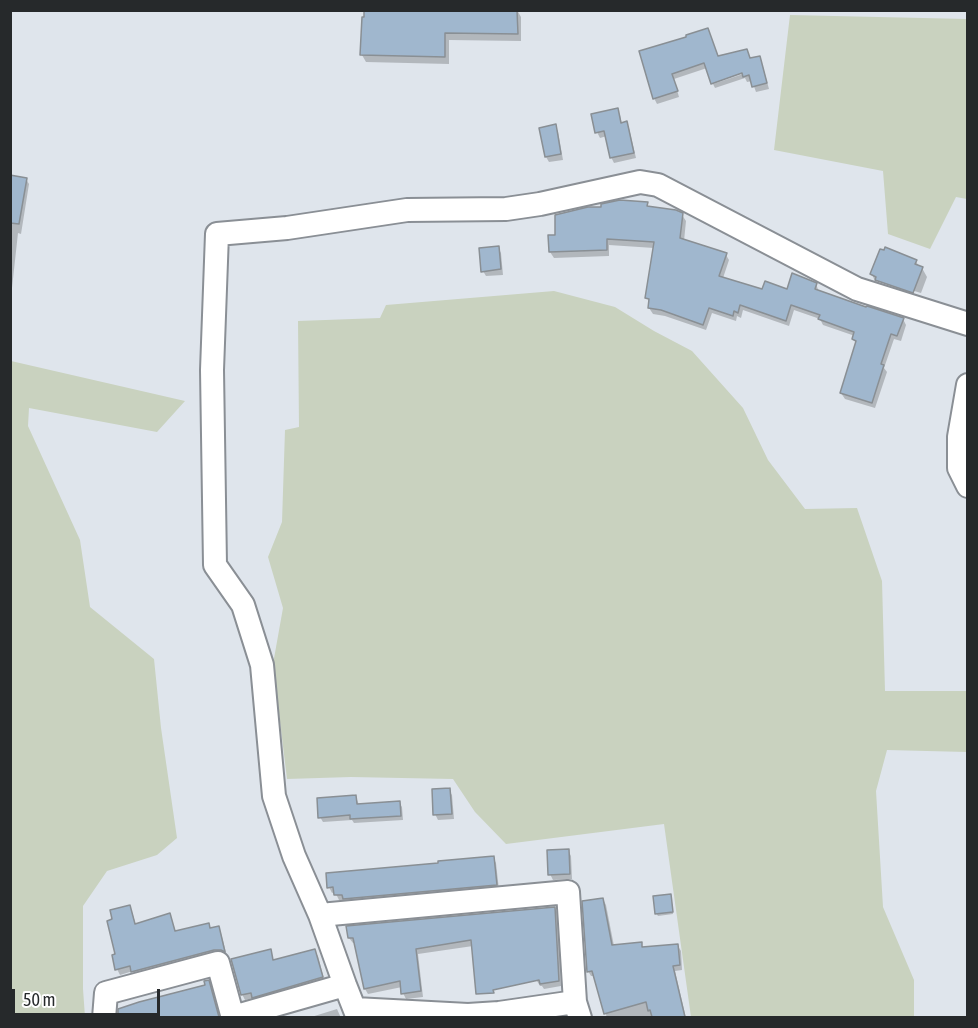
<!DOCTYPE html>
<html>
<head>
<meta charset="utf-8">
<style>
  body { margin:0 }
  #map { position:relative; width:978px; height:1028px; overflow:hidden; background:#dfe5ec; font-family:"Asap Condensed",sans-serif }
  canvas { display:block }
  .frame { position:absolute; inset:0; border:12px solid #26292b; pointer-events:none }
  .scale { position:absolute; left:12px; top:989px; width:148px; height:27px; box-sizing:border-box; border:3px solid #26292b; border-top:0; padding-left:8px; font-size:18px; line-height:21px; white-space:nowrap; color:#26292b; -webkit-text-stroke:4px #fff; paint-order:stroke }
</style>
</head>
<body>
<div id="map">
<canvas width="978" height="1028"></canvas>
<div class="frame"></div>
<div class="scale">50 m</div>
</div>
<script>
const context = document.querySelector('canvas').getContext('2d');
context.lineJoin = 'round';
function fill(path, color) {
  context.fillStyle = color;
  context.fill(path, 'evenodd');
}
function toPath(rows) {
  const path = new Path2D();
  for (const r of rows) {
    path.moveTo(r[0], r[1]);
    for (let i = 2; i < r.length; i += 2) path.lineTo(r[i], r[i + 1]);
  }
  return path;
}
function trace(path, color, width, dash) {
  context.strokeStyle = color;
  context.lineWidth = width;
  context.lineCap = dash ? 'butt' : 'round';
  context.setLineDash(dash || []);
  context.stroke(path);
}
fill(toPath([
  [790,15,967,19,967,199,956,197,930,249,888,234,883,171,774,150],
  [554,291,615,307,654,331,692,351,743,408,768,460,805,509,857,508,882,581,885,691,967,691,967,752,887,750,876,791,883,907,914,980,914,1017,691,1017,664,824,506,844,475,812,453,779,351,777,287,779,273,664,283,608,268,557,282,522,285,430,299,427,298,321,380,318,386,305],
  [11,361,185,401,157,432,29,408,28,426,80,540,90,607,154,659,161,728,177,838,157,855,107,871,83,906,83,989,85,1017,11,1017]
]), '#c9d2bf');
fill(toPath([
  [517,10,521,17,521,41,449,40,449,64,366,62,362,55,366,19],
  [747,51,751,60,759,57,762,63,769,89,756,92,752,81,747,82,745,78,715,88,713,84,749,72,707,68,674,79,679,97,657,104,654,98,640,52,718,58],
  [617,110,620,115,622,124,626,123,629,128,636,158,614,163,611,157,607,136,600,138,597,132],
  [555,126,558,131,563,160,549,162,546,157,541,129],
  [10,176,26,179,29,184,21,234,18,233,12,288,10,288],
  [647,204,649,208,682,215,686,221,684,241,726,255,729,260,723,278,763,291,788,291,816,284,819,292,903,319,906,325,901,341,894,339,884,368,887,372,875,408,845,399,841,393,857,344,854,339,855,336,823,325,820,319,794,310,789,326,743,310,741,318,737,316,736,321,712,313,706,330,665,316,653,314,649,308,650,303,647,298,654,248,609,245,609,256,554,258,550,252,557,236],
  [498,247,501,253,503,275,486,276,483,271],
  [916,261,919,267,922,268,927,277,921,293,874,279,872,274],
  [875,280,879,283,920,296,918,300,881,289],
  [449,790,452,795,454,819,438,820,435,814],
  [356,797,359,805,399,802,402,807,403,820,354,823,352,820,323,822,320,817],
  [568,850,571,856,572,879,553,880,550,874],
  [493,857,496,863,499,890,347,904,345,900,339,900,335,892,332,893,329,887,440,865],
  [670,896,673,914,658,916,656,913],
  [603,899,606,905,614,946,641,944,644,949,678,946,681,951,682,970,675,971,686,1018,607,1018,595,976,591,976,588,971],
  [129,907,132,912,136,925,170,915,176,932,208,924,211,929,218,928,221,933,227,956,225,955,136,977,133,971,120,975,117,969,117,955],
  [555,908,558,914,561,986,544,989,542,986,540,986,537,981,531,960,473,946,418,954,423,997,406,999,403,993,402,987,368,994,365,989,356,943,353,943,349,938],
  [270,951,274,962,314,951,318,956,325,983,256,1002,253,998,245,1000,242,994],
  [208,981,211,987,219,1018,135,1018,132,1006,206,986],
  [337,1009,341,1018,308,1018]
]), '#0003');
const building = toPath([
  [364,10,517,10,518,34,445,33,445,57,360,55,362,17,364,17,364,10],
  [708,28,718,56,747,49,750,58,760,56,767,83,752,87,749,75,743,77,742,73,711,84,704,63,672,74,678,91,653,99,639,51,686,37,686,35,708,28],
  [618,108,621,123,627,121,634,153,610,158,604,131,595,133,591,114,618,108],
  [556,124,561,154,545,157,539,128,556,124],
  [10,175,27,178,19,224,10,223,10,175],
  [620,200,648,202,647,206,676,210,683,213,680,238,727,253,719,276,762,289,765,281,787,289,792,273,817,283,815,289,866,307,867,306,904,318,897,336,891,334,881,364,884,365,872,403,840,393,856,341,852,339,854,332,818,319,820,315,791,305,786,321,740,305,738,313,734,311,733,316,709,308,703,325,661,310,648,308,649,299,645,298,654,242,607,239,607,250,549,252,548,235,555,235,555,215,588,207,601,207,601,204,620,200],
  [499,246,501,269,481,272,479,248,499,246],
  [885,247,917,260,915,264,923,267,913,293,875,280,876,277,870,274,880,249,884,250,885,247],
  [450,788,452,814,433,815,432,789,450,788],
  [356,795,357,804,400,801,401,816,350,819,350,815,318,818,317,798,356,795],
  [569,849,570,874,548,875,547,850,569,849],
  [494,856,497,885,343,899,342,895,334,895,333,887,327,888,326,873,438,863,438,861,494,856],
  [671,894,673,912,655,914,653,896,671,894],
  [603,898,612,945,642,942,642,947,678,944,680,965,673,966,685,1017,652,1017,650,1010,648,1011,646,1002,604,1014,592,971,587,972,582,901,603,898],
  [130,905,135,924,170,913,175,931,209,923,210,928,219,926,225,952,221,950,214,950,131,972,130,966,115,970,112,955,115,954,107,921,112,919,110,910,130,905],
  [555,907,559,981,540,984,539,980,493,990,494,993,476,994,471,940,416,949,421,991,401,994,400,981,364,989,353,938,348,938,346,926,555,907],
  [271,949,273,960,315,949,323,977,252,998,251,993,241,995,231,959,271,949],
  [209,980,219,1017,118,1017,118,1009,139,1002,205,985,204,981,209,980]
]);
fill(building, '#a0b7ce');
trace(building, '#898f94', 1.5);
const minor = toPath([
  [968,385,959,437,959,468,968,486],
  [320,915,568,892,575,1002,580,1018],
  [355,1009,468,1015,499,1013,575,1002],
  [233,1017,345,985],
  [104,1018,106,993,218,963,233,1018],
  [358,1018,345,985,320,915,294,856,274,796,262,665,243,605,215,565,212,370,217,234,287,228,407,210,506,209,540,204,640,182,658,185,857,289,968,324]
]);
trace(minor, '#8a8f95', 26);
trace(minor, '#fff', 22);
</script>
</body>
</html>
